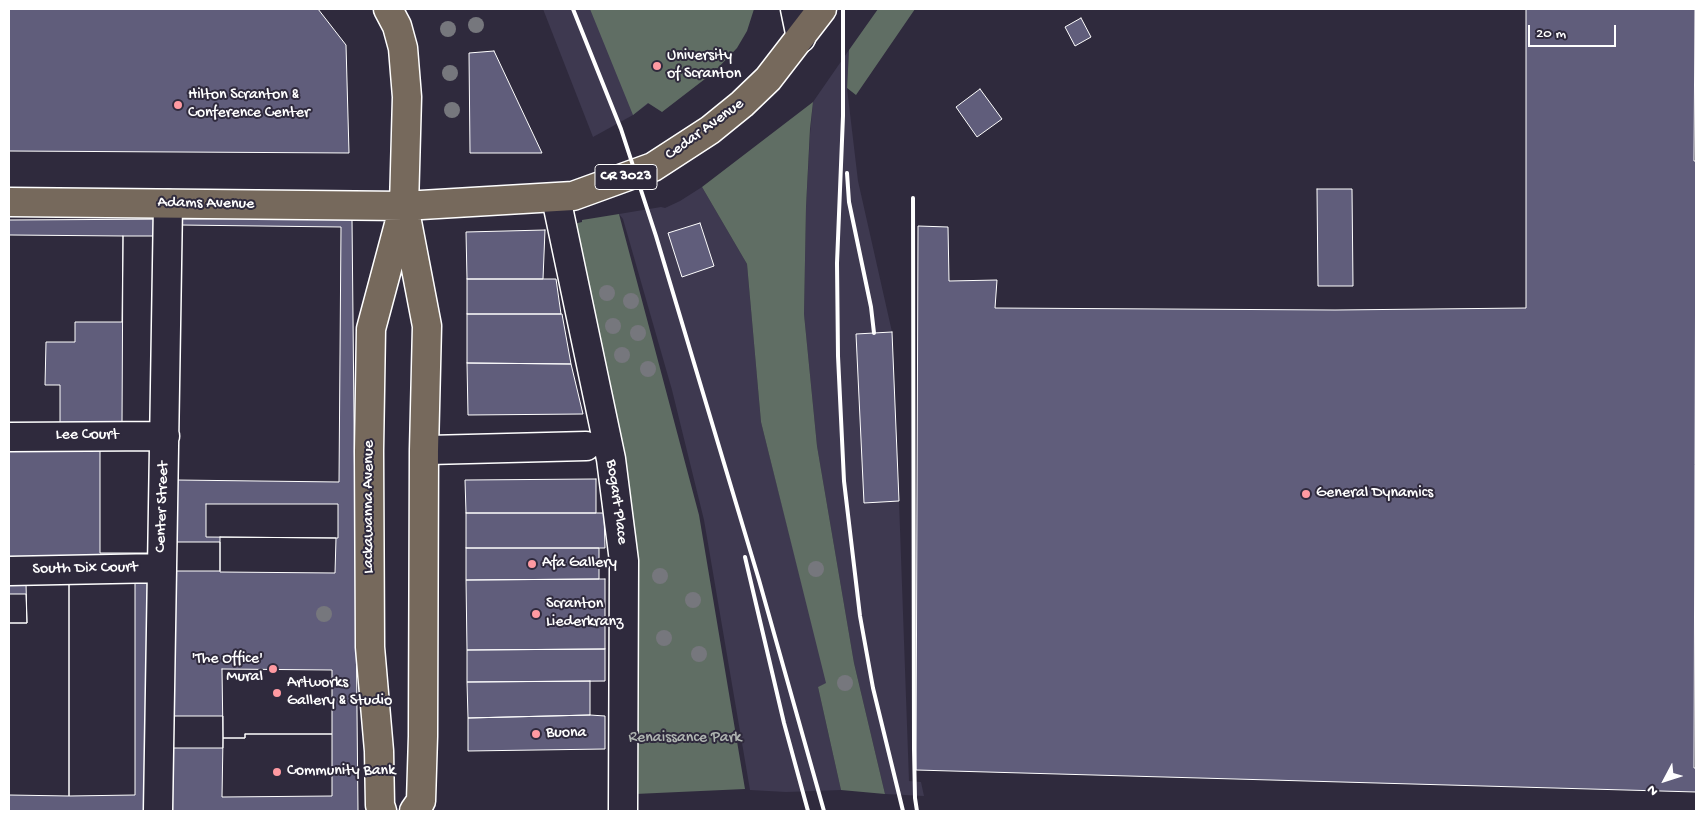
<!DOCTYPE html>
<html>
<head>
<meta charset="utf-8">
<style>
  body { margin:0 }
  #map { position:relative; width:1705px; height:820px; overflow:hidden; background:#2f2a3d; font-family:"Gochi Hand",sans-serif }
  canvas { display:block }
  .frame { position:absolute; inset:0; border:10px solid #fff; pointer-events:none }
  .north { position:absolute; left:1640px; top:755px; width:50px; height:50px; -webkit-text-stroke:4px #2f2a3d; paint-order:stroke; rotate:230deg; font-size:14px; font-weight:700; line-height:20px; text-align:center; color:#fff }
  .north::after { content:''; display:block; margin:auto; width:18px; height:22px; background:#fff; clip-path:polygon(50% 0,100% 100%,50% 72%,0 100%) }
  .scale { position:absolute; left:1528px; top:25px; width:88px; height:22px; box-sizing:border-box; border:2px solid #fff; border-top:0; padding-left:6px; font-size:15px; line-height:18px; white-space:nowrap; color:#fff; -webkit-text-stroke:4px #2f2a3d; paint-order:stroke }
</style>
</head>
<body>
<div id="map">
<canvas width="1705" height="820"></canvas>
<div class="frame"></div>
<div class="north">N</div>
<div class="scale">20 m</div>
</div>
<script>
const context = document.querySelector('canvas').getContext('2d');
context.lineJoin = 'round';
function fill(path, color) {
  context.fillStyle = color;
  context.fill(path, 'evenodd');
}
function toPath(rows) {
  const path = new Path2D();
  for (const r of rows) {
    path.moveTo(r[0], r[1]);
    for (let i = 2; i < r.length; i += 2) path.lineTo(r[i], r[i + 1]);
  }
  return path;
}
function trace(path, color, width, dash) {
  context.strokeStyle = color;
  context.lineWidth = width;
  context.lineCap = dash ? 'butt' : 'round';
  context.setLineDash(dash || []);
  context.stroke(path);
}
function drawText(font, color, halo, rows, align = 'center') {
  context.font = font + ' "Gochi Hand",sans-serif';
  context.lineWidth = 4;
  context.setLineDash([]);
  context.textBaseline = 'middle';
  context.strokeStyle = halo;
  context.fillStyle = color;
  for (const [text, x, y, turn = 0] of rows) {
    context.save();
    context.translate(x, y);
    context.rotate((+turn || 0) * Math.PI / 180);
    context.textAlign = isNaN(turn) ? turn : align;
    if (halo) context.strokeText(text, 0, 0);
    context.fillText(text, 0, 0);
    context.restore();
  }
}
fill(toPath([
  [543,9,737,9,705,61,633,115,593,137],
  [849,50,847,88,858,181,892,332,856,334,864,502,899,501,909,781,921,782,924,796,885,794,854,663,817,446,804,314,806,207,810,134,813,102],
  [702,187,747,264,761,422,827,683,818,687,841,790,786,792,750,790,704,520,672,390,623,219,619,214,661,207,665,208,680,201]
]), '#3e3950');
fill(toPath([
  [590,9,754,9,747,31,737,48,714,72,662,112,648,103,633,115],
  [878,9,915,9,856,95,847,88,849,50],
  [813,102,810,129,806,207,804,314,817,446,854,663,885,794,841,790,818,687,826,683,761,422,747,264,702,187],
  [619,214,699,515,745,789,635,794,630,649,569,225,582,222,582,220]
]), '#606e64');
const building = toPath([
  [9,9,318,9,346,45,349,153,9,151,9,9],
  [1526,9,1695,9,1694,161,1696,161,1694,768,1696,768,1696,792,916,770,918,226,948,227,949,281,997,280,995,308,1335,310,1526,308,1526,9],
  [1081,18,1091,37,1075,46,1065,27,1081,18],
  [494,51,542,153,470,153,469,53,494,51],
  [980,89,1002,119,977,137,956,107,980,89],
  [1317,189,1352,189,1353,286,1318,286,1317,189],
  [352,218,358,811,9,811,9,220,352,218],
  [700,223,714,266,682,277,668,233,700,223],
  [179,225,341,227,339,482,177,480,179,225],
  [545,230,543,279,467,279,466,232,545,230],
  [9,235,123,236,122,322,75,322,75,342,46,342,45,385,60,385,60,424,9,424,9,235],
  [123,236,155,236,154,425,122,424,123,236],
  [467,279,556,279,561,314,467,314,467,279],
  [467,314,562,314,571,364,467,363,467,314],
  [892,332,899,501,864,503,856,334,892,332],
  [467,363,571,364,583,414,468,415,467,363],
  [100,447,151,448,150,553,100,553,100,447],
  [596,479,596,513,466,513,465,480,596,479],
  [206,504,338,504,338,538,206,537,206,504],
  [466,513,604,513,605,548,466,548,466,513],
  [220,537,336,538,335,573,220,572,220,537],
  [174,542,220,542,220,571,174,571,174,542],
  [466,548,599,548,599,579,466,580,466,548],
  [605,579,605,649,467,650,466,580,605,579],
  [69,582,69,796,9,795,9,623,27,623,26,583,69,582],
  [69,582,135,582,135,795,69,796,69,582],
  [9,594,26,594,27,623,9,623,9,594],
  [605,649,605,681,467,682,467,650,605,649],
  [222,669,332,670,332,734,245,734,245,738,223,738,222,669],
  [590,681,590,715,468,718,467,682,590,681],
  [590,715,605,716,605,749,468,751,468,718,590,715],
  [170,716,223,716,223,748,170,748,170,716],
  [245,734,332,734,332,796,222,797,223,738,245,738,245,734]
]);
fill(building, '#605d7b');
trace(building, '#fff', 1);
const minor = toPath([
  [795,9,801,38],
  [556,198,611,459,624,561,623,811],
  [9,437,165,436],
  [429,450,586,446],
  [9,571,162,568],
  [158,811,168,204]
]);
const major = toPath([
  [388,9,397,26,403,48,407,97,404,206,427,326,424,450,423,736,421,801,414,811],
  [9,202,404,206,573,196,653,167,710,130,742,104,768,79,822,9],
  [382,811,380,805,379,751,370,647,369,451,371,329,402,213]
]);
trace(minor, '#fff', 31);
trace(major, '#fff', 31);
trace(minor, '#2f2a3d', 28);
trace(major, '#76695c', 28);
trace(toPath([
  [573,9,621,129,656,236,759,580,824,811],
  [843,9,843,116,837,263,838,356,844,481,860,616,873,688,903,811],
  [847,173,849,202,871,307,874,333],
  [913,198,914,749,915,798,917,811],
  [745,557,784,723,808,811]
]), '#fff', 4);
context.fillStyle = '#76777d';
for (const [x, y] of [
  [476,25],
  [448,29],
  [450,73],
  [452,110],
  [607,293],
  [631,301],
  [613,326],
  [638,333],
  [622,355],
  [648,369],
  [816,569],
  [660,576],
  [693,600],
  [324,614],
  [664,638],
  [699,654],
  [845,683]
]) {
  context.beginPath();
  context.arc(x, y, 8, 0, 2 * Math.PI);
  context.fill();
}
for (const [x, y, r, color] of [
  [657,66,5,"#ff9aa2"],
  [178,105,5,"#ff9aa2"],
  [1306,494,5,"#ff9aa2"],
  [532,564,5,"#ff9aa2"],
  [536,614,5,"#ff9aa2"],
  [273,669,5,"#ff9aa2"],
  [277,693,5,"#ff9aa2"],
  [536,734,5,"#ff9aa2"],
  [277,772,5,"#ff9aa2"]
]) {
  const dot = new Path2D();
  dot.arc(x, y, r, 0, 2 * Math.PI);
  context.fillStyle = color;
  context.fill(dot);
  trace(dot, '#2f2a3d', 2);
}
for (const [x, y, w] of [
  [626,177,62]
]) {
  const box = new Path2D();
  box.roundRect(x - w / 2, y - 12.5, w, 25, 4);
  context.fillStyle = '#2f2a3d';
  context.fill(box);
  trace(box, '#fff', 1);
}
drawText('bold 15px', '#fff', null, [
  ["CR 3023",626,177]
]);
drawText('16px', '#fff', '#2f2a3d', [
  ["University",667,57],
  ["of Scranton",667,75],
  ["Hilton Scranton &",188,96],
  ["Conference Center",188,114],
  ["General Dynamics",1316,494],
  ["Afa Gallery",542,564],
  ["Scranton",546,605],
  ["Liederkranz",546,623],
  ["'The Office'",263,660,"right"],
  ["Mural",263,678,"right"],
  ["Artworks",287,684],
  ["Gallery & Studio",287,702],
  ["Buona",546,734],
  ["Community Bank",287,772]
], 'left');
drawText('16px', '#fff', '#2f2a3d', [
  ["Cedar Avenue",705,130,-36],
  ["Adams Avenue",206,204,1],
  ["Lee Court",87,436],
  ["Bogart Place",616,502,82],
  ["Center Street",163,507,-88],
  ["Lackawanna Avenue",370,507,-90],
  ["South Dix Court",85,569,-1]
]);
drawText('16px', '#b0b6b2', '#2f2a3d', [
  ["Renaissance Park",685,739]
]);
</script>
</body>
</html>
